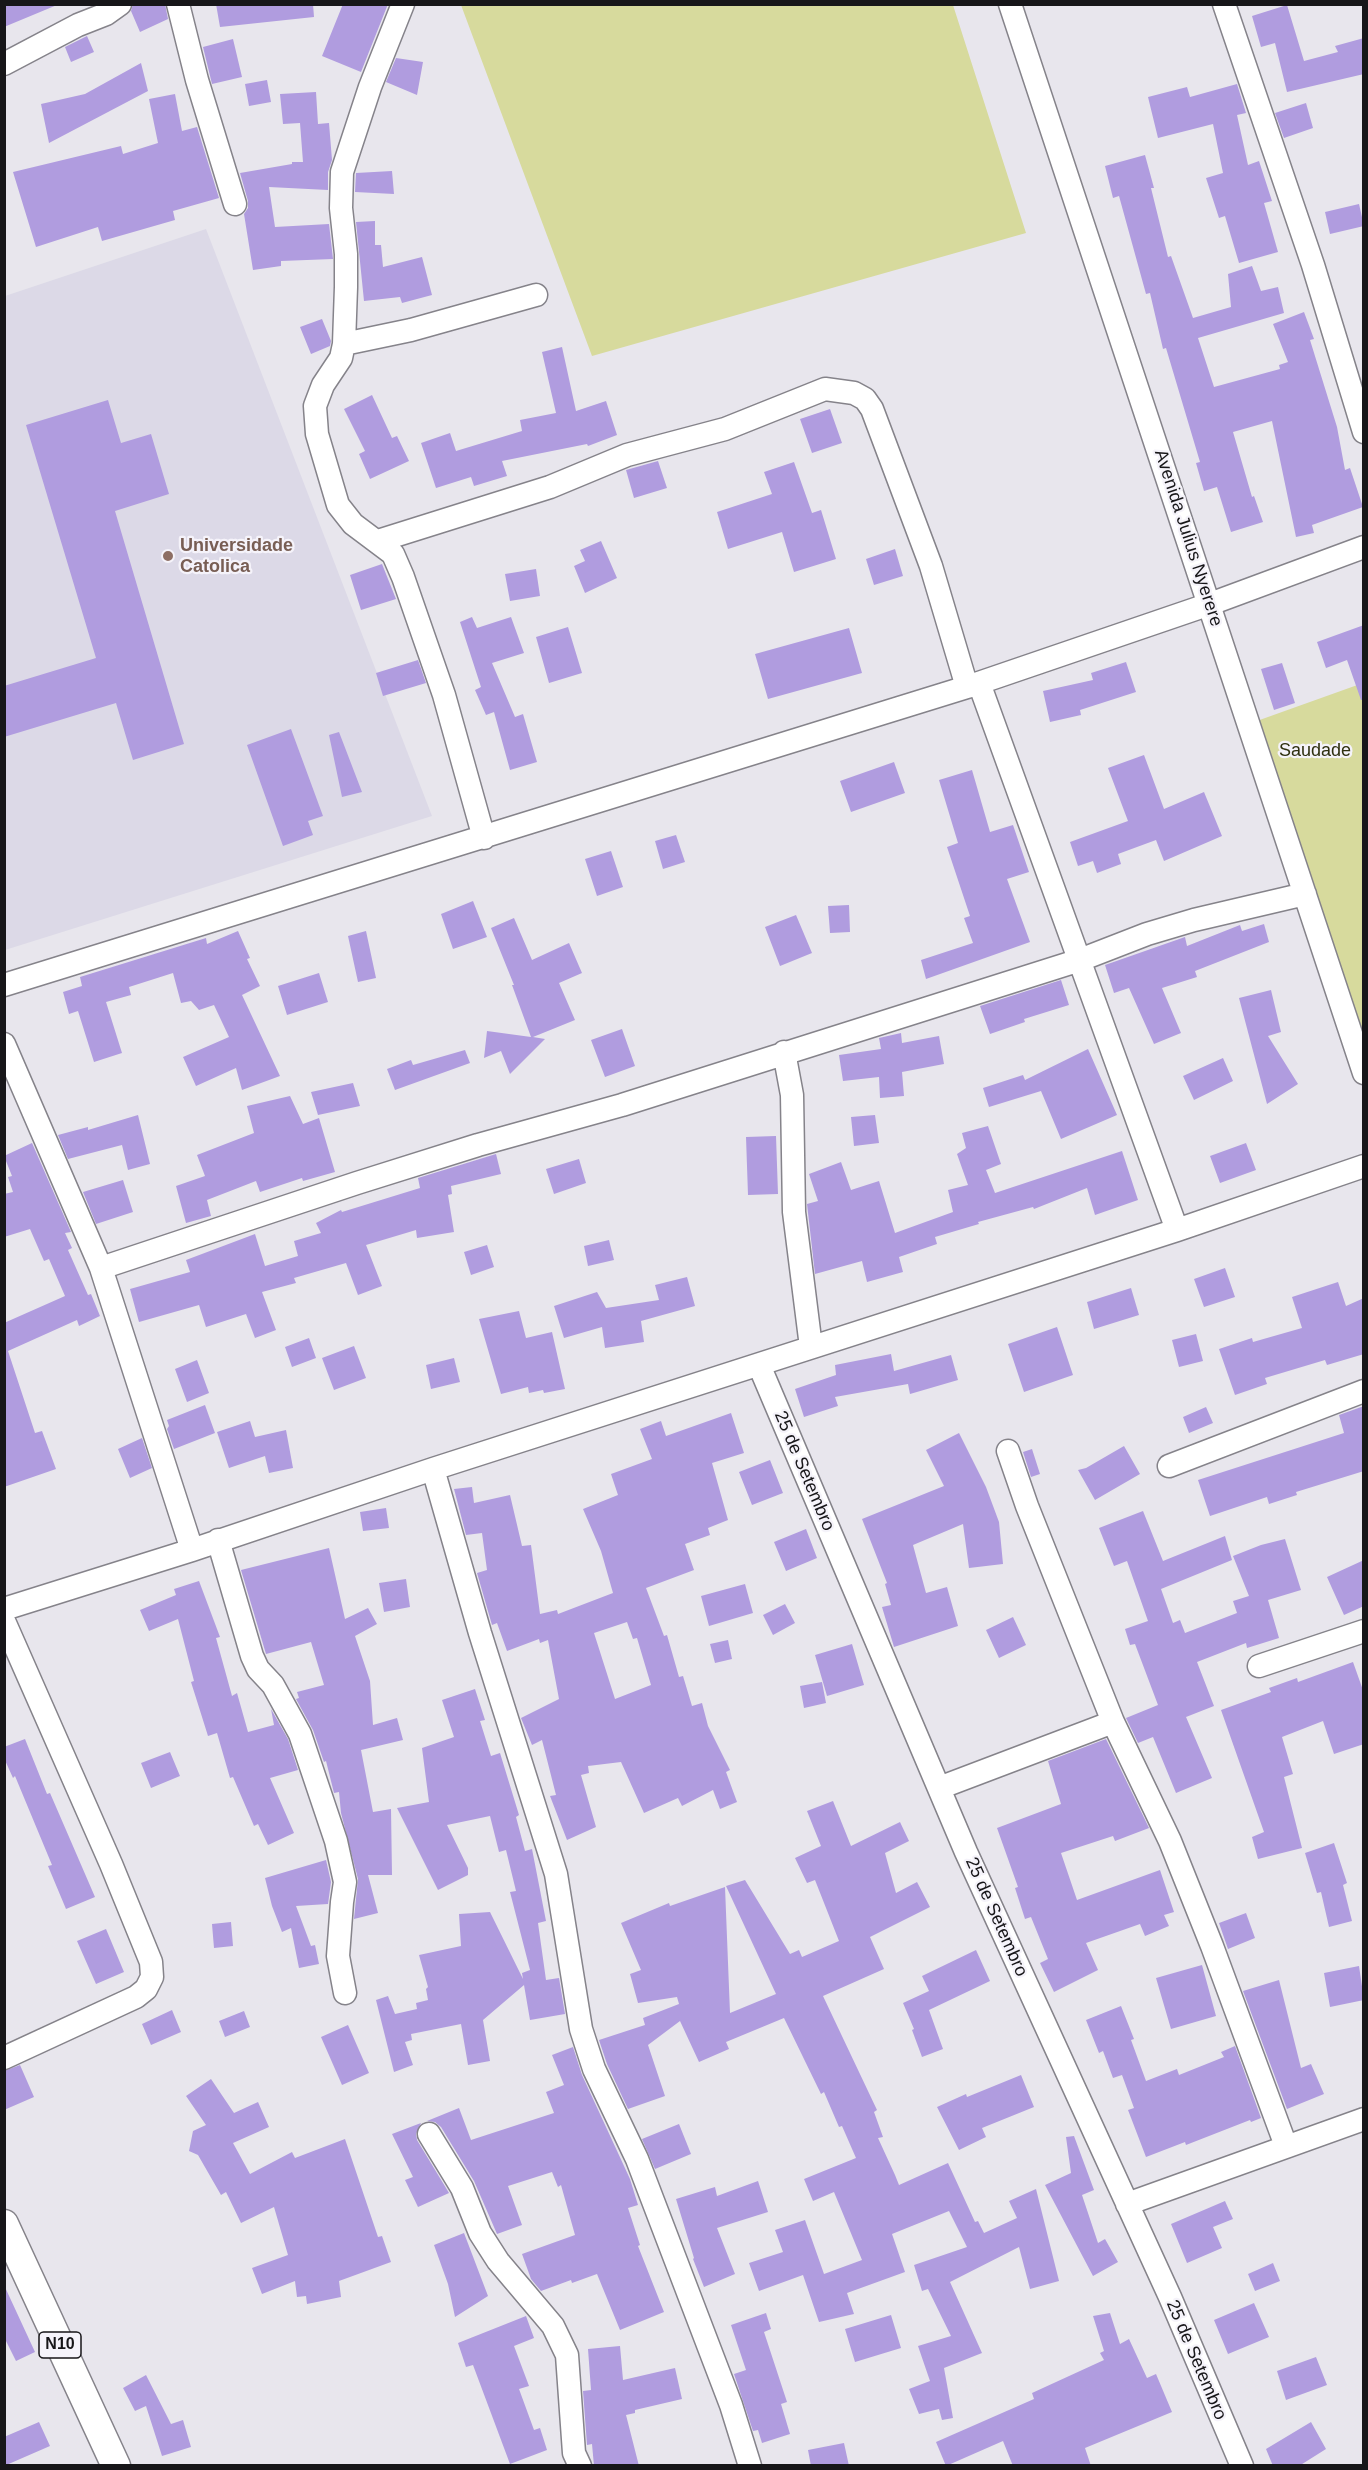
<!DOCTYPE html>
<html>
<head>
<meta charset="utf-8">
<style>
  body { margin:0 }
  #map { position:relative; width:1368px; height:2470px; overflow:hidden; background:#e8e6ed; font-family:Helvetica,sans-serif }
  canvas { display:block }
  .frame { position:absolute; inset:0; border:6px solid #171619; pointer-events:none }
</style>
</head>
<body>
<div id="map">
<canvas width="1368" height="2470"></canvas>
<div class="frame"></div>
</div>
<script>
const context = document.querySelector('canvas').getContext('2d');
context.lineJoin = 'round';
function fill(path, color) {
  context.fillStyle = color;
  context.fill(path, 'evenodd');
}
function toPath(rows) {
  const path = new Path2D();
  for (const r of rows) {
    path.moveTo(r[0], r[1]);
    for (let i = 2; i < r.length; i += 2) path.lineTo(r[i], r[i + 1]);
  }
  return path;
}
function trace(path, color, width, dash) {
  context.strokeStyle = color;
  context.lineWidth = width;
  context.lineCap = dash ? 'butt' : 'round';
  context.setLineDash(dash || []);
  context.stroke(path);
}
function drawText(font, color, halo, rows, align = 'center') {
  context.font = font + ' Helvetica,sans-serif';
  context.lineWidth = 4.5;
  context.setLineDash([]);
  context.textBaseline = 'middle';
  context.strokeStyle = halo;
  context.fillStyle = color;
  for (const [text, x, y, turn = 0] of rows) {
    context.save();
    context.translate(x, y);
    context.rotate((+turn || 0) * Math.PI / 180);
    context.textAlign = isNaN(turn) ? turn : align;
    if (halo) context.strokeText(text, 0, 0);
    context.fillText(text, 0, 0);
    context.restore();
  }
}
fill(toPath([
  [206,229,432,816,5,950,5,296]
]), '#dcd9e7');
fill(toPath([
  [461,5,953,5,1026,233,592,356],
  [1363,683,1363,1043,1254,722]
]), '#d7da9d');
fill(toPath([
  [4,4,57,4,57,5,4,27],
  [133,4,165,4,168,19,140,32,131,11],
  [216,4,313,4,314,17,220,27],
  [343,4,388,4,361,72,322,56],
  [1287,5,1304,61,1338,52,1335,46,1364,38,1364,74,1287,92,1275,43,1261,47,1252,16],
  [87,36,94,52,71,62,65,47],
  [233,39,242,77,212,84,203,47],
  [396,58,423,62,417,95,386,82],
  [141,63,148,91,49,143,41,104,85,94],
  [267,80,271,102,249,106,245,84],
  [1237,84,1246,113,1237,115,1248,165,1259,161,1272,201,1264,203,1278,252,1239,263,1225,216,1219,218,1206,178,1223,173,1213,124,1158,138,1148,97,1187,87,1190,97],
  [316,92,318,124,329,123,332,160,328,172,328,190,269,187,275,227,329,224,333,259,281,261,281,266,253,270,244,214,248,208,248,201,240,173,292,164,292,162,303,162,300,123,283,124,280,94],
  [175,94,182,131,197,127,219,198,173,211,175,220,102,241,98,227,36,247,13,172,121,146,123,154,158,143,149,99],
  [1306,103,1313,128,1284,138,1275,113],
  [1145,155,1154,188,1151,188,1168,257,1171,256,1193,318,1231,307,1228,274,1252,266,1261,291,1278,287,1284,313,1198,338,1214,387,1280,369,1279,365,1288,362,1273,324,1304,312,1314,339,1310,340,1337,427,1345,470,1350,468,1363,507,1312,525,1314,533,1296,537,1272,421,1233,432,1252,497,1254,496,1263,522,1231,532,1217,487,1204,491,1196,463,1200,462,1166,348,1163,349,1150,293,1146,294,1119,196,1113,198,1105,166],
  [392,171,394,194,355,192,356,173],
  [1359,204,1364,226,1330,234,1325,212],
  [375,221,375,245,381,245,383,267,422,257,432,295,402,303,400,297,364,301,356,222],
  [322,319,331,341,330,346,311,354,300,327],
  [562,347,576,411,606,401,617,435,588,446,587,444,502,461,507,476,474,486,471,477,436,488,421,443,450,433,456,451,522,431,520,420,556,413,542,352],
  [372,395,392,438,397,436,409,461,370,479,359,454,365,451,344,409],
  [108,400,121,443,151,434,169,494,115,511,184,744,133,760,116,703,4,737,4,686,96,658,26,425],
  [830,409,842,443,812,453,800,419],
  [658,461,667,488,634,498,626,470],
  [794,462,812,513,821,510,836,559,794,572,782,532,728,549,717,512,772,494,764,472],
  [601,541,617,578,585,593,574,566,585,561,580,550],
  [895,549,903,576,874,585,866,559],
  [382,564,396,599,361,610,350,575],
  [536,569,540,596,510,601,505,574],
  [472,617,477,628,511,617,524,653,492,663,515,717,523,714,537,762,510,770,494,712,486,715,475,690,481,687,460,622],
  [1364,625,1364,700,1361,700,1347,660,1326,668,1317,642],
  [568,627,582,673,549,683,536,637],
  [849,628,862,673,768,699,755,654],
  [418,660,426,683,383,696,376,673],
  [1126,662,1136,692,1080,710,1081,715,1050,722,1043,691,1093,680,1091,673],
  [1282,663,1295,703,1274,710,1261,669],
  [291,729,323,816,308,821,313,835,283,846,247,745],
  [339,732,362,792,342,797,329,735],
  [1144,755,1164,809,1204,792,1222,836,1164,861,1156,840,1118,854,1121,864,1097,873,1093,861,1078,866,1070,842,1128,821,1108,768],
  [894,762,905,793,851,812,840,781],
  [972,770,990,832,1013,825,1029,872,1007,879,1030,942,926,979,921,960,973,943,964,918,970,916,947,847,958,843,939,780],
  [676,835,685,862,663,869,655,841],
  [611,851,623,887,597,896,585,859],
  [473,901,487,937,453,949,441,914],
  [849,905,850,932,830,933,828,906],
  [796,915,812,953,780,966,765,927],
  [514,918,532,960,569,943,582,973,559,983,575,1020,533,1037,545,1039,510,1074,501,1051,484,1058,487,1031,531,1037,512,985,514,985,491,928],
  [1264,924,1269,942,1195,971,1197,977,1162,988,1181,1033,1154,1044,1129,988,1114,993,1105,965,1185,937,1187,946,1240,925,1242,931],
  [238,931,250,958,247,959,260,986,242,995,280,1076,242,1090,236,1068,196,1086,183,1057,229,1037,214,1005,199,1010,191,1001,181,1003,173,973,129,987,131,995,106,1002,122,1053,94,1062,78,1011,69,1014,63,992,82,986,80,977,206,938,207,944],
  [366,931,376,978,358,982,348,936],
  [319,973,328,1002,287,1015,278,986],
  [1061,980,1069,1005,1024,1019,1025,1022,990,1034,980,1006],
  [1271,990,1281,1032,1268,1036,1298,1084,1267,1104,1239,998],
  [622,1029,635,1066,605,1077,591,1040],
  [901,1033,902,1043,939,1036,944,1064,902,1072,904,1096,880,1098,879,1077,843,1081,839,1055,881,1049,879,1038],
  [1088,1049,1117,1115,1061,1139,1041,1091,989,1107,983,1088,1023,1075,1025,1080],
  [465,1050,470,1063,395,1090,387,1069,411,1060,413,1065],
  [1223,1058,1233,1081,1194,1100,1183,1076],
  [353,1083,360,1106,318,1115,311,1092],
  [290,1096,303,1124,319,1118,335,1172,303,1181,302,1178,260,1192,256,1181,207,1200,211,1216,186,1223,176,1186,205,1176,197,1155,254,1133,247,1106],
  [138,1115,150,1164,128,1170,122,1145,68,1159,58,1135,88,1127,88,1130],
  [875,1115,879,1143,854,1146,851,1117],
  [988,1126,1001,1164,986,1170,995,1193,1122,1151,1138,1200,1095,1215,1087,1188,1034,1209,1033,1207,978,1222,979,1224,935,1237,937,1244,899,1257,903,1272,867,1282,862,1261,815,1274,807,1204,818,1201,809,1174,841,1162,851,1190,879,1181,895,1233,953,1212,948,1190,968,1185,957,1154,966,1148,962,1133],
  [776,1136,778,1194,748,1195,746,1137],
  [32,1143,71,1232,65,1233,72,1248,68,1250,88,1295,91,1294,100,1316,79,1326,77,1320,8,1351,35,1433,42,1431,56,1469,4,1487,4,1323,65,1296,49,1259,44,1261,30,1229,4,1237,4,1194,13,1192,8,1177,12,1176,4,1156],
  [1246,1143,1256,1170,1220,1183,1210,1156],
  [496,1154,501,1174,451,1186,452,1194,448,1195,454,1232,417,1238,416,1230,366,1245,382,1286,358,1295,346,1263,294,1278,296,1283,262,1292,276,1330,255,1338,246,1314,206,1327,199,1305,139,1322,130,1289,190,1272,186,1260,255,1234,265,1266,298,1256,294,1241,321,1233,316,1223,341,1210,342,1212,420,1188,418,1178],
  [579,1159,586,1183,554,1194,546,1169],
  [123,1180,133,1212,96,1224,83,1192],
  [609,1240,614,1260,588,1266,584,1246],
  [487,1245,494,1267,471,1275,464,1252],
  [1225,1268,1235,1297,1204,1307,1194,1279],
  [687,1277,695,1306,641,1321,644,1342,605,1348,602,1327,564,1338,554,1306,597,1292,606,1308,659,1300,655,1285],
  [1338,1282,1346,1306,1364,1298,1364,1354,1327,1365,1325,1360,1265,1378,1267,1384,1235,1395,1219,1349,1252,1338,1253,1342,1302,1328,1292,1297],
  [1131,1288,1139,1315,1094,1329,1087,1302],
  [519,1311,526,1338,552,1332,565,1389,544,1393,543,1390,529,1393,528,1387,501,1394,479,1319],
  [1057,1327,1073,1375,1024,1392,1008,1344],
  [1196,1334,1203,1361,1179,1367,1172,1340],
  [309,1338,316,1358,292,1367,285,1347],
  [354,1346,366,1378,334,1390,322,1358],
  [891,1354,894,1371,951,1355,958,1380,910,1394,908,1384,835,1397,838,1406,804,1417,795,1389,836,1375,835,1365],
  [454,1358,460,1382,431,1389,426,1365],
  [197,1360,209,1393,187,1402,175,1369],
  [205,1405,215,1433,174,1449,167,1429,169,1426,167,1420],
  [1364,1406,1364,1471,1296,1492,1297,1495,1269,1504,1267,1497,1210,1516,1198,1480,1344,1433,1339,1415],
  [1206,1407,1213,1423,1189,1433,1183,1417],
  [731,1413,744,1453,712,1463,728,1520,708,1528,710,1535,685,1544,694,1570,646,1588,664,1636,667,1635,679,1677,683,1676,692,1706,702,1703,708,1726,730,1770,726,1772,737,1802,720,1809,713,1790,682,1806,678,1798,644,1813,621,1762,588,1766,589,1773,581,1775,596,1827,567,1840,550,1796,556,1795,542,1740,532,1745,521,1718,559,1699,548,1640,540,1643,539,1639,507,1651,497,1623,492,1625,477,1573,487,1570,482,1533,466,1535,454,1489,472,1487,474,1503,510,1495,522,1546,531,1545,540,1614,557,1610,558,1614,613,1593,601,1551,583,1509,618,1495,611,1474,652,1459,640,1429,661,1421,666,1436],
  [627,1622,633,1639,637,1638,651,1685,615,1699,594,1633],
  [250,1421,255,1437,286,1430,293,1468,269,1473,265,1456,229,1468,217,1432],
  [959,1433,986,1487,999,1522,1003,1564,969,1568,963,1524,913,1545,926,1593,947,1587,958,1626,894,1647,882,1607,891,1605,885,1584,887,1583,862,1519,944,1486,926,1450],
  [142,1438,152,1468,130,1478,118,1449],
  [1124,1446,1140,1474,1095,1500,1078,1470,1086,1468],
  [1032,1449,1040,1474,1031,1477,1023,1452],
  [770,1460,783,1493,752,1505,739,1472],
  [386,1508,389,1528,363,1531,360,1512],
  [1143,1511,1163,1561,1225,1536,1232,1560,1161,1589,1173,1623,1180,1620,1185,1633,1237,1613,1233,1601,1249,1596,1233,1556,1261,1545,1285,1539,1301,1590,1268,1600,1279,1638,1247,1648,1246,1643,1197,1662,1214,1706,1186,1717,1212,1778,1176,1793,1153,1737,1138,1743,1126,1718,1158,1705,1135,1644,1130,1645,1125,1629,1148,1621,1127,1561,1114,1566,1099,1528],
  [806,1529,817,1558,786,1571,774,1542],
  [329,1548,345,1619,368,1608,377,1624,355,1636,370,1681,373,1725,397,1718,403,1740,361,1750,373,1812,391,1809,392,1875,368,1875,378,1913,354,1919,358,1879,341,1813,339,1792,334,1793,326,1761,324,1762,313,1730,296,1699,299,1698,297,1692,324,1685,311,1642,266,1654,241,1570],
  [1364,1560,1364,1606,1344,1615,1327,1577],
  [406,1579,410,1607,384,1612,379,1583],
  [199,1581,220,1637,216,1638,232,1696,237,1693,248,1732,274,1725,271,1709,288,1739,298,1770,270,1778,294,1833,268,1845,258,1824,254,1826,233,1777,230,1778,217,1733,208,1736,191,1682,194,1681,178,1619,149,1631,140,1610,176,1595,174,1589],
  [745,1584,753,1613,709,1626,701,1596],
  [785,1604,795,1623,773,1635,763,1615],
  [1013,1617,1026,1645,999,1658,986,1630],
  [728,1640,732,1659,715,1663,710,1644],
  [852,1644,864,1685,827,1696,815,1655],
  [1353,1662,1364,1693,1364,1744,1334,1754,1323,1721,1282,1737,1293,1774,1284,1777,1302,1848,1258,1859,1252,1837,1264,1832,1221,1710,1271,1692,1269,1688,1297,1678,1298,1682],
  [822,1682,826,1703,804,1708,800,1686],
  [475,1689,485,1720,480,1721,491,1756,500,1753,519,1815,516,1817,525,1851,532,1849,546,1921,538,1923,546,1980,559,1978,565,2014,530,2020,524,1985,483,2020,490,2061,468,2065,461,2024,411,2034,412,2040,405,2042,413,2065,394,2072,376,2000,388,1996,395,2014,417,2009,416,2003,428,2000,426,1989,428,1987,419,1955,461,1946,459,1914,490,1912,523,1979,522,1973,530,1970,510,1892,516,1891,506,1850,499,1852,490,1816,447,1825,468,1868,468,1875,438,1890,397,1808,429,1802,422,1748,454,1737,442,1700],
  [25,1739,47,1794,50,1793,95,1897,66,1909,48,1866,52,1865,15,1776,13,1778,4,1758,4,1747],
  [1106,1739,1149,1828,1115,1841,1113,1836,1061,1853,1077,1900,1160,1870,1174,1912,1164,1915,1169,1926,1145,1936,1140,1924,1086,1943,1098,1970,1054,1992,1040,1963,1048,1959,1031,1917,1025,1919,1015,1888,1018,1887,997,1828,1061,1804,1048,1761],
  [170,1752,180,1776,151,1788,141,1763],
  [833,1801,851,1846,900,1822,909,1841,885,1853,896,1893,917,1882,930,1907,870,1937,884,1969,823,1996,877,2110,874,2112,883,2137,878,2138,895,2175,899,2185,948,2163,975,2222,978,2221,984,2233,1017,2218,1009,2201,1036,2189,1059,2281,1030,2289,1019,2247,950,2282,982,2353,944,2368,953,2418,942,2420,939,2409,919,2414,909,2389,930,2381,918,2346,951,2336,928,2289,922,2291,914,2265,967,2247,949,2211,892,2234,905,2272,847,2293,854,2314,819,2322,803,2275,759,2291,749,2263,783,2252,775,2230,805,2220,824,2274,862,2260,834,2192,813,2201,804,2179,856,2158,842,2126,839,2127,824,2092,821,2094,784,2018,726,2042,729,2049,699,2062,680,2021,648,2045,665,2096,628,2109,607,2064,599,2040,645,2025,643,2018,679,2004,677,1997,638,2003,630,1974,641,1970,621,1923,669,1903,670,1906,725,1887,730,2013,776,1994,726,1886,745,1880,790,1954,799,1950,802,1957,839,1941,815,1880,807,1883,795,1858,821,1846,807,1811],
  [1334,1843,1347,1883,1343,1885,1352,1921,1329,1927,1321,1892,1317,1893,1305,1853],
  [326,1860,331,1882,328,1904,296,1906,311,1946,315,1945,319,1964,299,1968,291,1928,282,1932,272,1906,265,1878],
  [1246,1913,1255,1938,1228,1949,1219,1923],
  [231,1922,233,1946,214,1948,212,1924],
  [106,1929,124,1972,96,1984,77,1941],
  [976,1950,990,1981,929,2010,943,2049,922,2057,912,2030,914,2029,903,2003,929,1991,922,1976],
  [1202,1965,1216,2016,1171,2029,1156,1978],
  [1359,1966,1364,2000,1330,2007,1324,1973],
  [1279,1980,1301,2068,1311,2064,1324,2094,1287,2109,1243,1991],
  [1121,2006,1134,2039,1131,2040,1146,2081,1177,2069,1179,2075,1224,2057,1221,2052,1235,2046,1261,2118,1251,2122,1250,2120,1186,2145,1185,2142,1146,2157,1128,2110,1134,2108,1122,2075,1113,2078,1103,2051,1099,2053,1086,2020],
  [172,2010,181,2032,151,2045,142,2024],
  [244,2011,250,2027,225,2037,219,2021],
  [348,2025,369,2073,342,2085,321,2037],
  [573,2047,582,2075,630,2179,638,2205,628,2208,640,2245,638,2246,664,2312,620,2330,597,2274,572,2283,571,2280,541,2291,531,2279,522,2254,575,2235,561,2185,558,2187,552,2172,508,2186,522,2225,497,2234,474,2181,441,2127,435,2122,427,2121,459,2108,471,2140,554,2113,546,2092,564,2085,552,2055],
  [20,2065,34,2097,4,2110,4,2071],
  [1021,2075,1034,2107,982,2128,986,2137,959,2150,937,2107,966,2094,967,2097],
  [211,2079,234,2113,258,2102,269,2127,233,2143,250,2174,292,2152,295,2158,345,2139,378,2237,382,2236,391,2262,339,2281,341,2297,307,2304,306,2296,297,2297,295,2281,262,2294,252,2268,288,2255,274,2207,241,2223,226,2192,221,2195,198,2155,189,2151,193,2131,206,2125,186,2096],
  [421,2123,416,2134,417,2140,449,2193,418,2207,405,2180,413,2177,392,2134],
  [679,2124,691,2154,655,2169,642,2139],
  [1074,2136,1094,2190,1082,2195,1098,2243,1105,2239,1118,2262,1093,2276,1045,2185,1071,2173,1066,2137],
  [758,2181,768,2212,717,2228,735,2274,704,2287,693,2259,694,2258,676,2199,715,2187,717,2196],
  [1225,2201,1233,2219,1213,2227,1222,2248,1187,2263,1171,2224],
  [464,2233,488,2296,455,2317,448,2284,434,2245],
  [1273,2263,1280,2281,1255,2291,1248,2274],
  [4,2285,35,2352,16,2361,4,2337],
  [1254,2303,1269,2337,1228,2354,1214,2320],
  [766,2313,771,2329,764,2332,787,2402,781,2404,790,2434,762,2443,758,2430,753,2431,734,2374,746,2370,731,2325],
  [1110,2313,1120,2344,1129,2339,1147,2378,1156,2374,1172,2412,1085,2448,1091,2466,1013,2466,1003,2441,946,2466,936,2442,1034,2399,1032,2393,1104,2360,1100,2353,1104,2351,1093,2316],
  [891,2315,901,2348,855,2362,845,2329],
  [526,2316,534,2338,514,2346,529,2386,519,2389,534,2430,540,2428,547,2450,510,2464,473,2365,466,2367,458,2343],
  [620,2346,623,2380,675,2368,682,2399,635,2410,635,2413,626,2415,639,2466,594,2466,592,2444,587,2445,583,2391,591,2390,588,2349],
  [1316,2357,1327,2385,1286,2400,1277,2371],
  [146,2375,171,2424,183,2420,191,2447,162,2456,146,2406,135,2411,123,2388],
  [39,2422,50,2446,4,2466,4,2437],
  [1311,2422,1326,2449,1299,2466,1273,2466,1266,2449],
  [844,2443,849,2466,811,2466,808,2450]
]), '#b09cdf');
const minor = toPath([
  [178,4,197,80,235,204],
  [403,4,370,87,342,172,341,208,346,254,346,287,344,344,341,358,323,385,315,406,317,434,338,505,353,524,393,554,403,577,444,695,484,838],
  [1010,4,1364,1073],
  [1224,4,1313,265,1364,432],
  [4,64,78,25,106,14,120,4],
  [344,344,411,330,536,295],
  [378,541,550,487,627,455,725,429,825,389,854,393,865,399,872,409,931,566,967,687],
  [979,683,1177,1230],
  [4,985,967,687,1210,604,1364,547],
  [4,1044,101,1268,192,1550],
  [784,1052,792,1095,794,1212,811,1347],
  [101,1268,357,1183,478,1145,622,1105,1080,960,1147,934,1194,920,1305,894],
  [759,1365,966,1852,1170,2297,1242,2466],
  [1008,1451,1027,1506,1113,1722,1170,1841,1212,1946,1286,2146],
  [1169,1466,1364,1391],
  [433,1469,480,1633,556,1874,581,2029,594,2069,637,2159,731,2405,750,2466],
  [218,1540,252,1656,258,1669,273,1685,300,1734,336,1841,345,1882,342,1902,338,1956,345,1993],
  [4,1609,192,1550,433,1469,1177,1230,1364,1166],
  [4,1621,111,1864,151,1962,152,1977,146,1989,136,1997,4,2058],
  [1259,1666,1364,1631],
  [939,1788,1113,1722],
  [429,2134,462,2188,480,2233,498,2261,553,2326,567,2355,574,2453,580,2466],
  [1127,2204,1364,2119]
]);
const major = toPath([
  [4,2224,116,2466]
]);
trace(minor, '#85838a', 25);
trace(major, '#85838a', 31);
trace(minor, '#fff', 22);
trace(major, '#fff', 28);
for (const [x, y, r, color] of [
  [168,556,6,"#8d6e63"]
]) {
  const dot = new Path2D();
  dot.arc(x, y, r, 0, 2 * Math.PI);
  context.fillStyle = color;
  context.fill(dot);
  trace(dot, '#f5f3fa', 2);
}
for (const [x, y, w] of [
  [60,2345,42]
]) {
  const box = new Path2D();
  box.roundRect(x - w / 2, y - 13, w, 26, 4.5);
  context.fillStyle = '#f5f3fa';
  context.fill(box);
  trace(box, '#171619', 1.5);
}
drawText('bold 16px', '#171619', null, [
  ["N10",60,2345]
]);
drawText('18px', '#171619', '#f5f3fa', [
  ["Avenida Julius Nyerere",1188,538,72],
  ["25 de Setembro",804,1471,67],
  ["25 de Setembro",996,1917,66],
  ["25 de Setembro",1196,2360,67]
]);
drawText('bold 18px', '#785e54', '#f5f3fa', [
  ["Universidade",180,546],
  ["Catolica",180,567]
], 'left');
drawText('18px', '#2f300f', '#f5f3fa', [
  ["Saudade",1315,751]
]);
</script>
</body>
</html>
